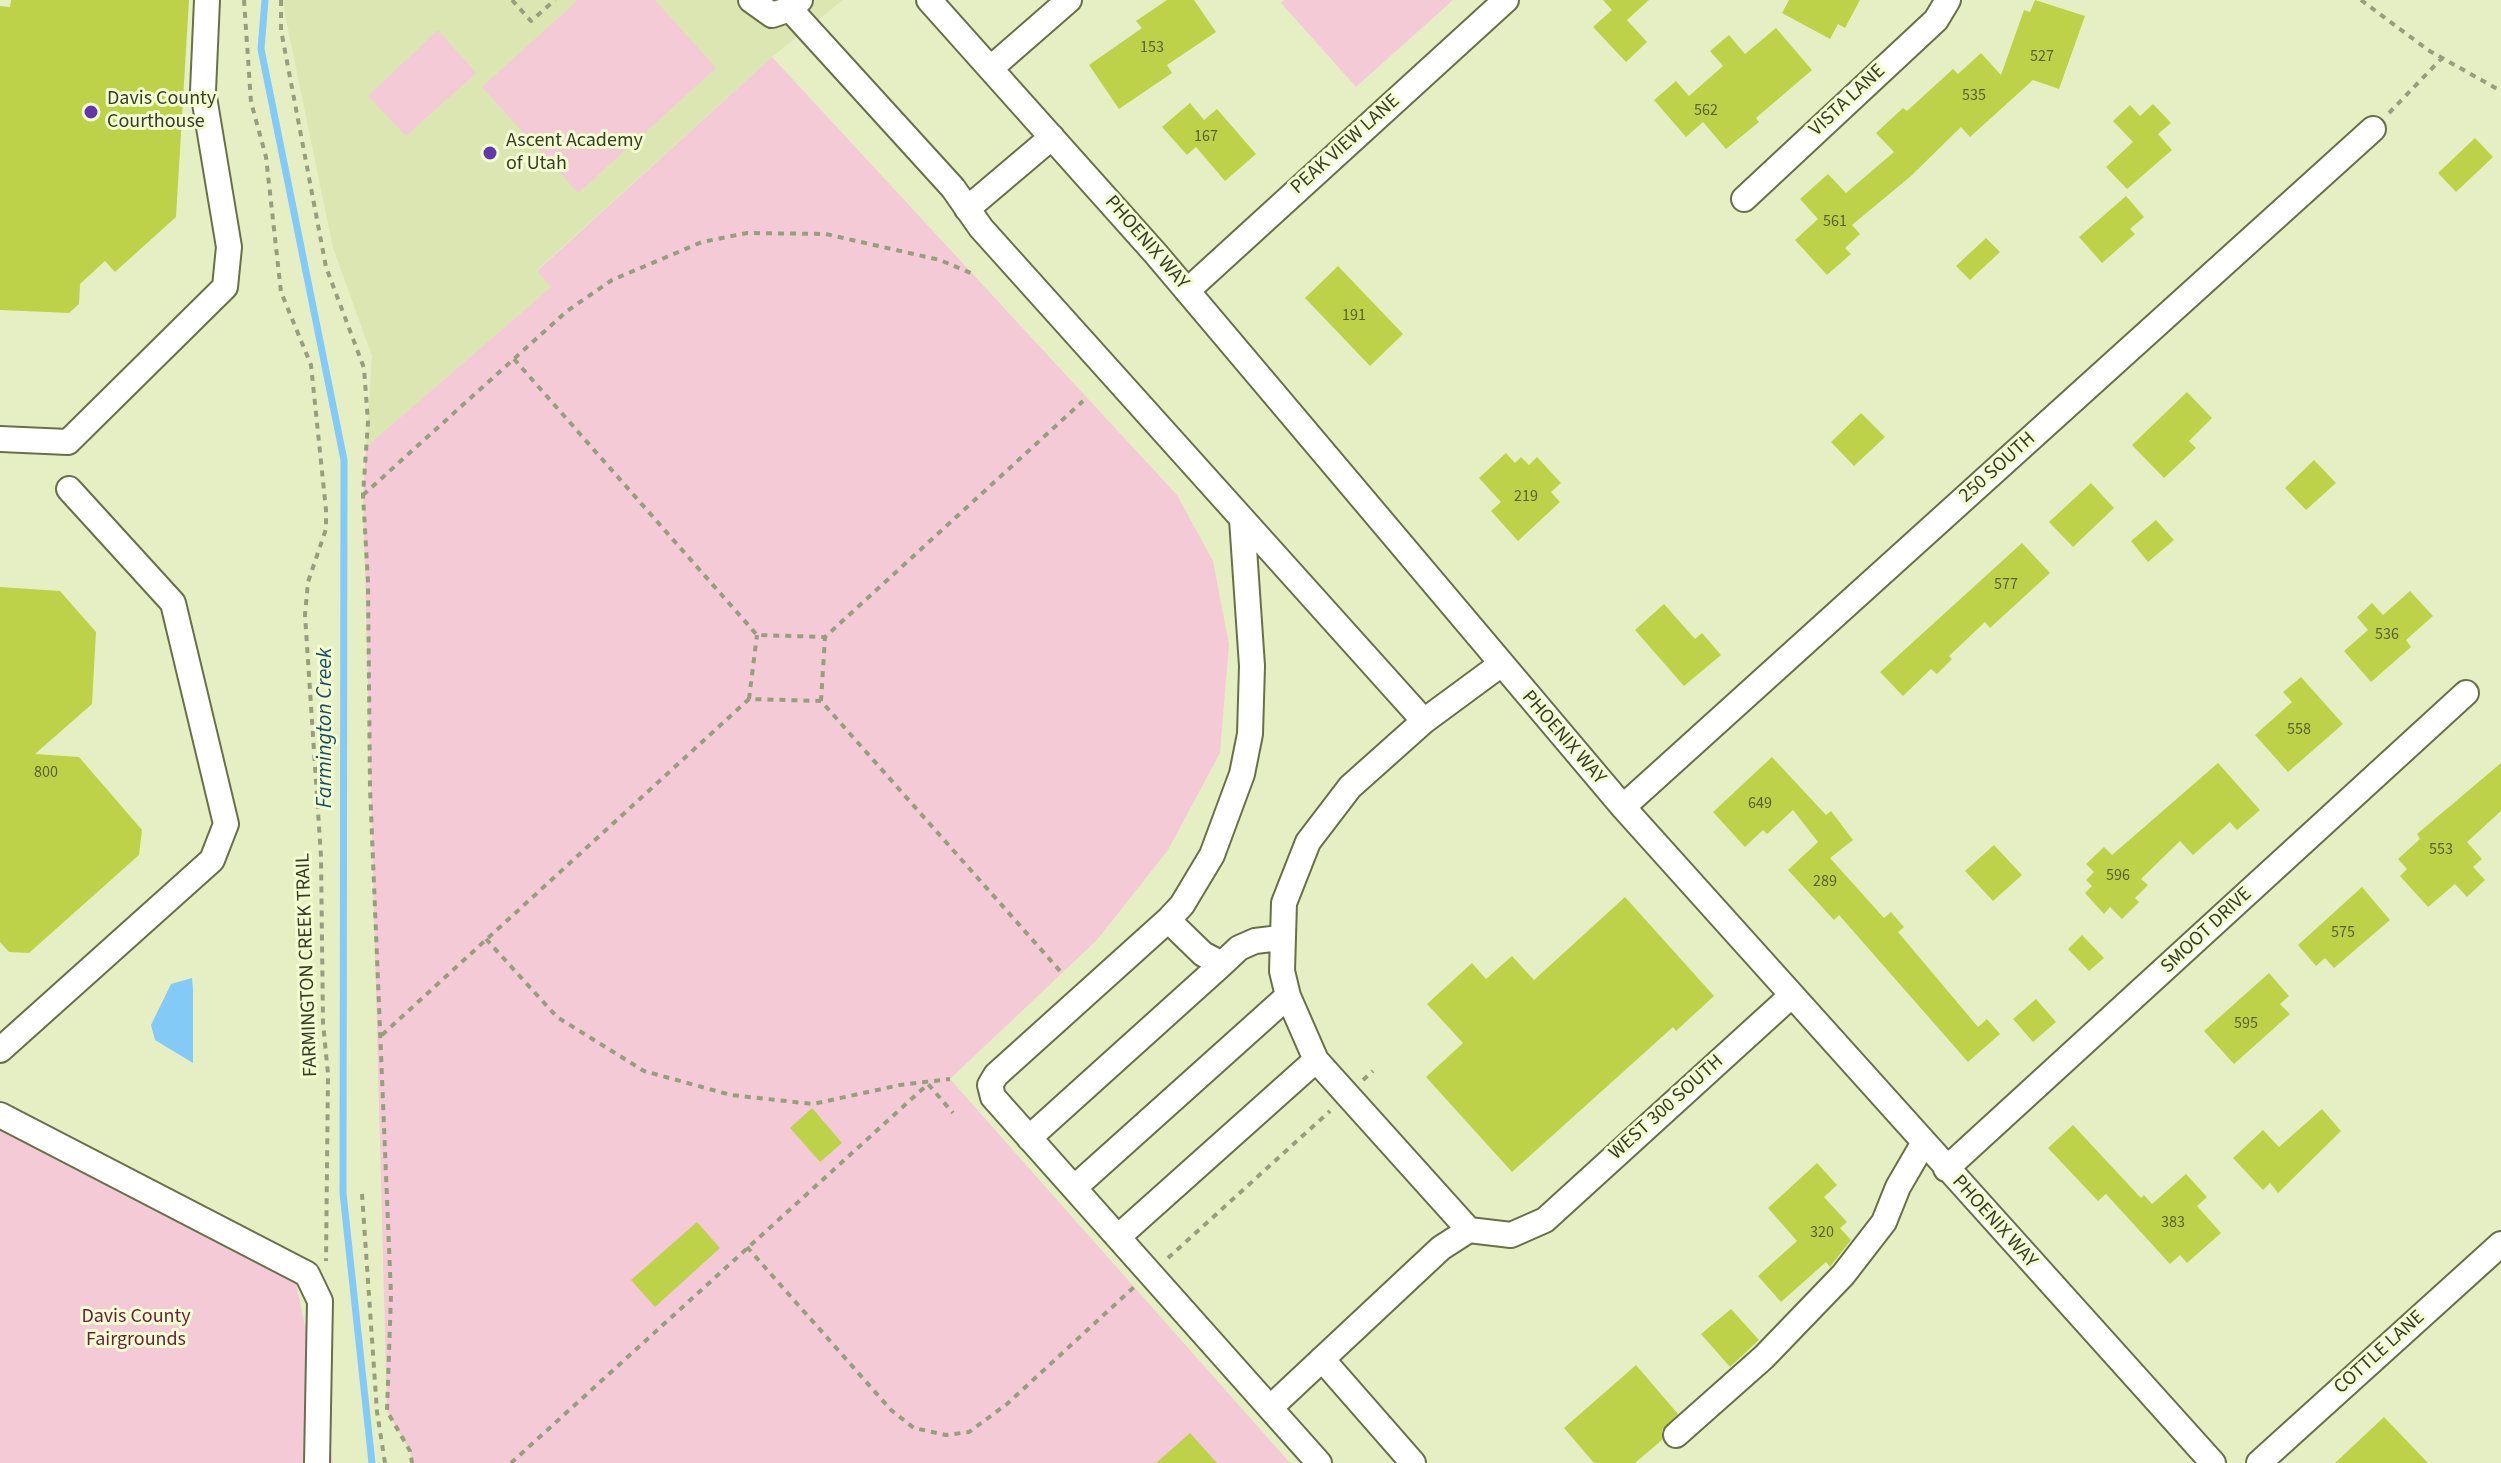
<!DOCTYPE html>
<html>
<head>
<meta charset="utf-8">
<style>
  body { margin:0 }
  canvas { display:block; background:#e6efc4 }
</style>
</head>
<body>
<canvas width="2501" height="1463"></canvas>
<script>
const context = document.querySelector('canvas').getContext('2d');
context.lineJoin = 'round';
function fill(path, color) {
  context.fillStyle = color;
  context.fill(path, 'evenodd');
}
function toPath(rows) {
  const path = new Path2D();
  for (const r of rows) {
    path.moveTo(r[0], r[1]);
    for (let i = 2; i < r.length; i += 2) path.lineTo(r[i], r[i + 1]);
  }
  return path;
}
function trace(path, color, width, dash) {
  context.strokeStyle = color;
  context.lineWidth = width;
  context.lineCap = dash ? 'butt' : 'round';
  context.setLineDash(dash || []);
  context.stroke(path);
}
function drawText(font, color, halo, rows, align = 'center') {
  context.font = font + ' "Source Sans 3",sans-serif';
  context.lineWidth = 6;
  context.setLineDash([]);
  context.textBaseline = 'middle';
  context.strokeStyle = halo;
  context.fillStyle = color;
  for (const [text, x, y, turn = 0] of rows) {
    context.save();
    context.translate(x, y);
    context.rotate((+turn || 0) * Math.PI / 180);
    context.textAlign = isNaN(turn) ? turn : align;
    if (halo) context.strokeText(text, 0, 0);
    context.fillText(text, 0, 0);
    context.restore();
  }
}
fill(toPath([
  [282,0,843,0,772,57,537,270,551,287,366,447,372,356,333,248]
]), '#dce6b3');
fill(toPath([
  [578,0,655,0,716,68,578,193,482,87],
  [1284,0,1453,0,1356,87,1281,3],
  [438,30,476,73,406,136,368,96],
  [772,57,1177,495,1213,561,1229,644,1220,753,1168,850,1097,940,950,1079,1290,1463,412,1463,410,1451,387,1411,363,495,366,447,551,287,537,271],
  [0,1115,291,1258,333,1463,0,1463]
]), '#f4cad7');
fill(toPath([
  [192,978,193,990,193,1063,155,1040,151,1025,171,984]
]), '#83caf7');
trace(toPath([
  [265,0,261,49,344,460,343,1193,372,1463]
]), '#83caf7', 7);
fill(toPath([
  [11,0,189,0,176,217,115,272,105,261,80,284,79,304,69,313,0,310,0,6,10,7],
  [1167,0,1194,0,1216,32,1167,65,1172,73,1119,109,1089,65,1142,28,1136,21],
  [1603,0,1649,0,1627,20,1647,42,1626,62,1593,27,1612,10],
  [1789,0,1860,0,1845,28,1838,24,1830,39,1782,13],
  [2035,0,2085,16,2059,89,2033,80,1970,137,1961,127,1911,176,1852,225,1860,234,1845,248,1851,254,1827,275,1795,240,1818,219,1800,199,1828,174,1846,193,1894,152,1876,133,1903,108,1907,111,1953,69,1958,74,1981,53,2001,75,2024,10,2030,12],
  [1776,28,1812,70,1756,118,1759,122,1726,149,1703,122,1686,137,1654,100,1676,81,1689,96,1723,66,1710,51,1729,35,1745,54],
  [1190,103,1204,120,1217,109,1256,154,1225,181,1196,147,1187,155,1162,127],
  [2153,104,2171,123,2158,134,2172,150,2127,189,2106,167,2133,142,2113,121,2130,105,2140,116],
  [2475,138,2493,157,2456,192,2438,173],
  [2126,196,2144,217,2130,229,2135,234,2102,263,2079,237],
  [1986,238,2000,252,1970,280,1956,266],
  [1338,266,1403,334,1370,366,1305,298],
  [2187,392,2212,418,2189,441,2196,448,2164,478,2132,445],
  [1861,413,1885,437,1854,466,1831,442],
  [1506,453,1515,463,1521,457,1529,465,1537,457,1561,483,1551,492,1560,502,1518,541,1491,511,1501,502,1479,478],
  [2314,460,2336,483,2306,510,2285,488],
  [2091,483,2114,508,2073,547,2049,522],
  [2156,520,2174,540,2148,562,2131,541],
  [2022,543,2050,573,1990,628,1985,622,1949,656,1952,659,1937,674,1931,669,1903,696,1880,672],
  [0,587,60,591,96,632,92,704,35,754,79,757,142,830,139,855,29,953,9,952,0,942],
  [2410,591,2433,616,2406,640,2411,647,2371,682,2344,651,2368,630,2357,617,2372,603,2383,615],
  [1664,604,1695,639,1702,633,1721,655,1684,686,1635,630],
  [2301,677,2343,724,2288,772,2255,735,2292,702,2283,692],
  [1772,757,1826,815,1831,811,1853,840,1830,858,1884,918,1891,912,1904,927,1898,932,1978,1027,1987,1019,2000,1034,1968,1062,1839,915,1834,920,1788,870,1818,842,1793,810,1767,834,1763,830,1745,847,1713,812],
  [2218,763,2260,810,2237,830,2230,822,2193,855,2180,841,2141,879,2148,885,2135,898,2139,902,2122,919,2110,907,2104,914,2085,893,2092,886,2086,880,2094,872,2086,864,2104,847,2112,855],
  [2501,763,2501,811,2467,842,2482,859,2473,867,2485,880,2467,897,2455,884,2428,907,2400,876,2407,869,2398,859,2420,839,2417,834],
  [1994,845,2022,875,1993,901,1965,871],
  [2362,887,2390,920,2334,968,2325,958,2316,966,2298,945],
  [1625,897,1714,996,1676,1031,1673,1027,1512,1172,1426,1077,1463,1043,1427,1004,1472,963,1486,979,1512,956,1534,980],
  [2082,935,2104,958,2089,971,2068,949],
  [2269,973,2289,996,2280,1004,2290,1014,2234,1064,2204,1031],
  [2036,999,2056,1022,2033,1042,2013,1019],
  [812,1108,842,1143,820,1162,790,1128],
  [2322,1109,2341,1131,2278,1193,2270,1183,2263,1190,2233,1158,2263,1130,2279,1147],
  [2073,1125,2141,1198,2144,1195,2152,1204,2186,1174,2207,1197,2197,1206,2221,1233,2187,1263,2180,1255,2170,1264,2106,1194,2098,1201,2048,1148],
  [1817,1163,1837,1185,1824,1197,1847,1222,1840,1228,1851,1240,1830,1267,1826,1262,1781,1302,1758,1276,1797,1241,1768,1208],
  [697,1222,720,1248,655,1307,631,1280],
  [1731,1309,1759,1340,1730,1367,1701,1334],
  [1636,1365,1678,1414,1662,1430,1662,1440,1635,1463,1594,1463,1564,1428],
  [2384,1417,2428,1463,2335,1463],
  [1190,1433,1217,1463,1156,1463]
]), '#bed249');
const minor = toPath([
  [751,0,772,15,790,9],
  [800,0,790,9,953,188,981,228,1424,721,1500,665],
  [929,0,1156,254,1623,807,2213,1463],
  [991,68,1069,0],
  [1744,199,1936,20,1948,0],
  [967,209,1052,137],
  [1187,291,1506,0],
  [0,439,68,442,225,287,229,247,203,91,207,0],
  [1242,519,1252,666,1250,734,1242,774,1212,855,1182,905,1168,920,996,1075,990,1085,993,1097,1270,1408],
  [1424,721,1350,787,1308,842,1284,903,1282,971,1288,996,1316,1060,1469,1230,1511,1235,1545,1220,1791,996],
  [1623,807,2373,129],
  [1168,920,1203,954,1222,964,1239,948,1255,941,1280,938],
  [0,1050,212,860,226,824,173,603,69,489],
  [0,1115,307,1274,320,1301,317,1463],
  [1029,1138,1222,964],
  [1946,1169,2466,693],
  [1074,1188,1288,996],
  [1118,1237,1316,1060],
  [1322,1359,1413,1463],
  [1676,1435,1764,1357,1843,1275,1884,1222,1898,1187,1923,1144],
  [1319,1463,1270,1408,1441,1248,1469,1230],
  [2259,1463,2501,1244]
]);
trace(minor, '#697049', 28);
trace(toPath([
  [244,0,251,102,266,157,281,292,311,365,326,510,326,529,308,582,305,615,321,857,323,1023,328,1074,326,1261],
  [281,0,281,30,326,267,364,368,368,422,363,495,368,582,370,788,391,1295,387,1411,410,1451,412,1463],
  [512,0,531,21,555,0],
  [2361,0,2428,50,2501,91],
  [2389,113,2442,58],
  [514,359,757,635,825,637,1083,401],
  [363,495,567,311,612,280,702,242,747,233,826,234,940,260,973,274],
  [749,699,757,635],
  [821,701,825,637],
  [486,939,557,1017,644,1071,731,1095,813,1104,900,1085,950,1079],
  [382,1035,749,699,821,701,1061,972],
  [1363,1080,1373,1071],
  [362,1194,377,1412,385,1463],
  [747,1247,891,1410,914,1428,946,1435,969,1432,1007,1404,1134,1287],
  [1168,1258,1330,1111],
  [511,1463,928,1084,953,1113]
]), '#979e7e', 4, [6, 6]);
trace(minor, '#fff', 24);
for (const [x, y, r, color] of [
  [91,112,8,"#6535ac"],
  [490,153,8,"#6535ac"]
]) {
  const dot = new Path2D();
  dot.arc(x, y, r, 0, 2 * Math.PI);
  context.fillStyle = color;
  context.fill(dot);
  trace(dot, '#f3fdd0', 3);
}
drawText('16px', '#596131', null, [
  ["153",1152,48],
  ["527",2042,57],
  ["535",1974,96],
  ["562",1706,111],
  ["167",1206,137],
  ["561",1835,222],
  ["191",1354,316],
  ["219",1526,497],
  ["577",2006,585],
  ["536",2387,635],
  ["558",2299,730],
  ["800",46,773],
  ["649",1760,804],
  ["553",2441,850],
  ["596",2118,876],
  ["289",1825,882],
  ["575",2343,933],
  ["595",2246,1024],
  ["383",2173,1223],
  ["320",1822,1233]
]);
drawText('20px', '#373b29', '#f3fdd0', [
  ["Davis County",107,100],
  ["Courthouse",107,123],
  ["Ascent Academy",506,142],
  ["of Utah",506,165]
], 'left');
drawText('20px', '#373b29', '#f3fdd0', [
  ["VISTA LANE",1848,101,-43],
  ["PEAK VIEW LANE",1346,145,-42],
  ["PHOENIX WAY",1146,243,49],
  ["250 SOUTH",1998,468,-42],
  ["PHOENIX WAY",1563,738,49],
  ["SMOOT DRIVE",2207,931,-43],
  ["FARMINGTON CREEK TRAIL",308,965,-92],
  ["WEST 300 SOUTH",1667,1108,-42],
  ["PHOENIX WAY",1994,1222,48],
  ["COTTLE LANE",2380,1353,-42]
]);
drawText('20px', '#681b3e', '#f3fdd0', [
  ["Davis County",136,1318],
  ["Fairgrounds",136,1341]
]);
drawText('italic 22px', '#154d6b', '#f3fdd0', [
  ["Farmington Creek",326,728,-90]
]);
</script>
</body>
</html>
